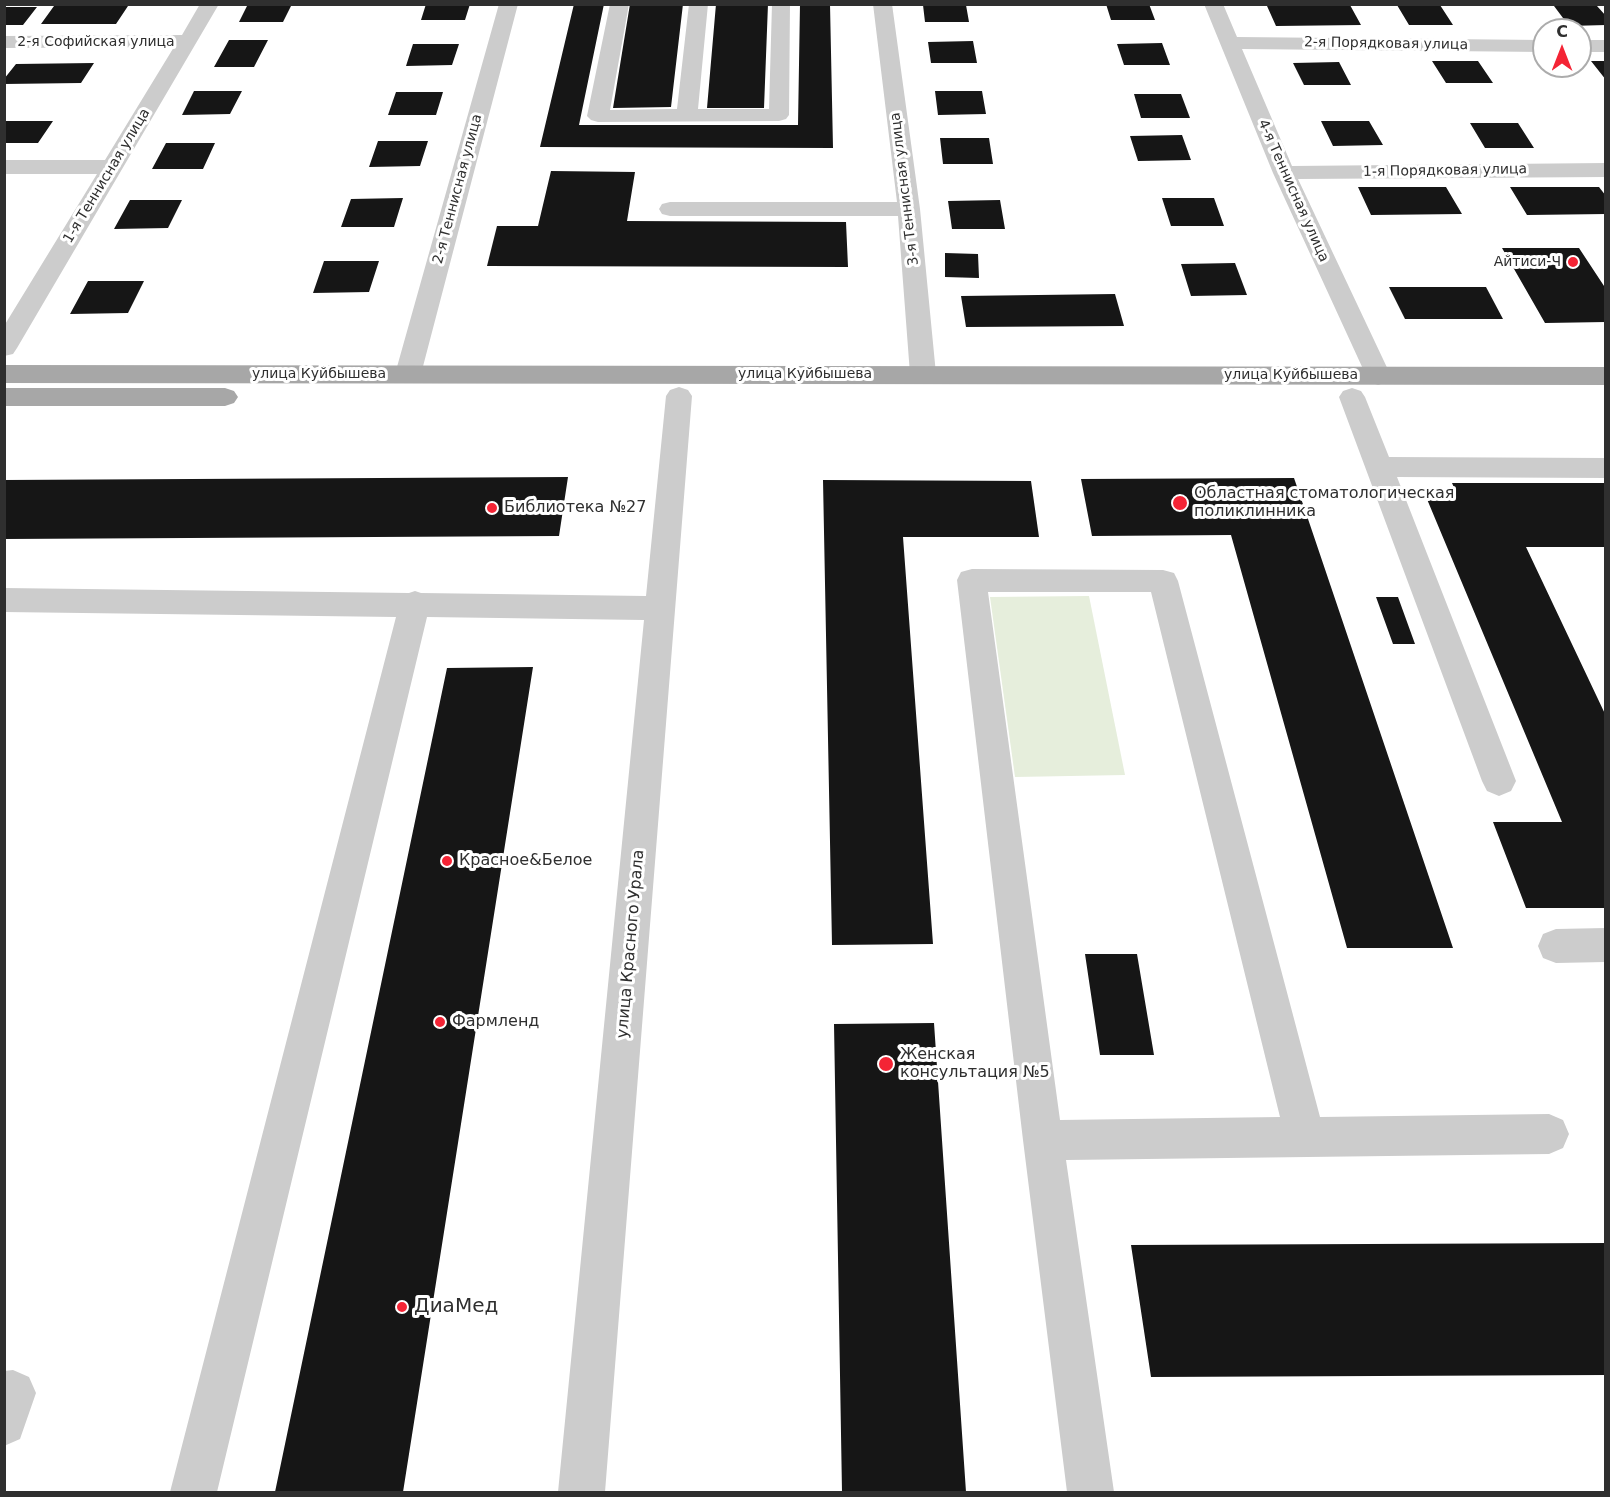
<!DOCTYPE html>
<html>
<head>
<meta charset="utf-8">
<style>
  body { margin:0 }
  #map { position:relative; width:1610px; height:1497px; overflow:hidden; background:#fff; font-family:"DejaVu Sans",sans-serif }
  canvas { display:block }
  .frame { position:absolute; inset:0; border:6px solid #2f2f2f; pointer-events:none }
  .north { position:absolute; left:1532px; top:18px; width:60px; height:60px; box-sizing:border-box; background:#fff; border:2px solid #acacac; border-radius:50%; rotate:0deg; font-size:16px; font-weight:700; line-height:24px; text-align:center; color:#2f2f2f }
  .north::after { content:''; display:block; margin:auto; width:21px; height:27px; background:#f42435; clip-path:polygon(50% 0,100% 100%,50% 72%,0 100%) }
</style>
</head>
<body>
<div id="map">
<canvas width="1610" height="1497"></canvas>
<div class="frame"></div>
<div class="north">С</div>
</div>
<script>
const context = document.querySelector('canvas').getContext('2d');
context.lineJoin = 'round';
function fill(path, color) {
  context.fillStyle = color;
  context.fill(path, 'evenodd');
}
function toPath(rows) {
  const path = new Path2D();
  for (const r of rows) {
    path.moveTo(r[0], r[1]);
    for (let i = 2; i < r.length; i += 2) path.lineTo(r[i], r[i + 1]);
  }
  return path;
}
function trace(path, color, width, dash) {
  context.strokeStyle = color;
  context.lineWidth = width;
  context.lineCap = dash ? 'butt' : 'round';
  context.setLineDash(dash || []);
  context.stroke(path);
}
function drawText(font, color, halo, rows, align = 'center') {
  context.font = font + ' "DejaVu Sans",sans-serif';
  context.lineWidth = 6;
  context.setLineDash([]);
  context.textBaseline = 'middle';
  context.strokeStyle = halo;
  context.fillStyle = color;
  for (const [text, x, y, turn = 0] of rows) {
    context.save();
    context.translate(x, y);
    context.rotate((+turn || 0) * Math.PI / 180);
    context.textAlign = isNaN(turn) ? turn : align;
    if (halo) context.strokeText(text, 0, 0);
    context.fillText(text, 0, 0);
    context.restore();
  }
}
fill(toPath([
  [1089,596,1125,775,1015,777,990,597]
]), '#e6eedc');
fill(toPath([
  [248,4,292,4,283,22,239,22],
  [426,4,470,4,465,20,421,20],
  [574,4,604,4,579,125,798,125,800,4,830,4,833,148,540,147],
  [630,4,683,4,671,107,613,108],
  [716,4,768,4,764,108,707,108],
  [1106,4,1149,4,1155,20,1111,20],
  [923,5,966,5,969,22,925,22],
  [1350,5,1361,25,1276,26,1267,6],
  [1397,5,1440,5,1453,25,1409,25],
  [54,6,128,6,116,24,41,24],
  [1554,6,1597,6,1606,16,1606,25,1569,26],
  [4,7,37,7,23,25,4,25],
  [229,40,268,40,254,67,214,67],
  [973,41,977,63,931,63,928,42],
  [1162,43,1170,65,1124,65,1117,44],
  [413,44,459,44,452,65,406,66],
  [1432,61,1478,61,1493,83,1446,83],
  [1591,61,1606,61,1606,80],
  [1339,62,1351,85,1304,85,1293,63],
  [94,63,81,83,4,84,4,79,16,64],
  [194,91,242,91,230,114,182,115],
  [935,91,982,91,986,114,938,115],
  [396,92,443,92,436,115,388,115],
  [1134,94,1181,94,1190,118,1141,118],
  [4,121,53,121,38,143,4,143],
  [1321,121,1369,121,1383,145,1333,146],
  [1470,123,1518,123,1534,148,1485,148],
  [1182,135,1191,160,1138,161,1130,136],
  [940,138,989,138,993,164,943,164],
  [378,141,428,141,420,166,369,167],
  [166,143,215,143,203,169,152,169],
  [551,171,635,172,627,221,846,222,848,267,487,266,497,226,538,226],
  [1358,187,1446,187,1462,214,1371,215],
  [1510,187,1599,187,1606,196,1606,214,1527,215],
  [403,198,394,227,341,227,351,199],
  [1162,198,1214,198,1224,226,1171,226],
  [130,200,182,200,168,228,114,229],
  [1000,200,1005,229,952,229,948,201],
  [1502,248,1579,248,1606,289,1606,322,1545,323],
  [945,253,978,254,979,278,945,277],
  [324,261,379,261,369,292,313,293],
  [1235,263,1247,295,1191,296,1181,264],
  [88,281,144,281,128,313,70,314],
  [1389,287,1486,287,1503,319,1405,319],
  [1115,294,1124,326,966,327,961,296],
  [568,477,559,536,4,539,4,480],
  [1294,478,1306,513,1453,948,1347,948,1231,535,1092,536,1081,479],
  [823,480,1031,481,1039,537,903,537,933,944,832,945],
  [1452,483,1606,483,1606,547,1526,547,1606,716,1606,908,1526,908,1493,822,1562,822,1424,492,1456,492],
  [1376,597,1398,597,1415,644,1393,644],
  [533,667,403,1492,275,1492,447,668],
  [1085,954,1137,954,1154,1055,1100,1055],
  [934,1023,966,1492,842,1492,834,1024],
  [1606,1243,1606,1375,1151,1377,1131,1245]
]), '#161616');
fill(toPath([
  [200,4,219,4,17,348,13,354,4,356,4,326,97,174,4,174,4,160,105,160,174,47,4,48,4,36,182,35,200,4],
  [499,4,518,4,421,374,417,380,408,383,399,380,395,374,499,4],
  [610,4,629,4,610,110,677,109,689,4,708,4,698,109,769,109,772,4,790,4,789,115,786,119,779,121,598,122,591,120,587,116,610,4],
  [873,4,892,4,920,209,936,374,932,380,923,383,914,380,910,374,898,216,670,216,662,214,659,209,662,204,670,202,897,202,873,4],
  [1204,4,1223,4,1237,37,1544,40,1544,52,1242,49,1292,166,1606,163,1606,177,1298,179,1391,376,1387,382,1378,385,1369,382,1273,173,1204,4],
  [1580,40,1606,40,1606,52,1580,52,1580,40],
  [679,387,688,390,692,396,605,1492,558,1492,644,620,427,617,217,1492,170,1492,396,617,4,612,4,588,409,593,415,591,421,593,646,596,666,396,670,390,679,387],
  [1352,388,1361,391,1365,397,1389,457,1606,458,1606,478,1397,477,1516,781,1511,791,1499,796,1487,791,1482,781,1339,397,1343,391,1352,388],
  [972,569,1163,570,1174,573,1178,581,1320,1117,1549,1114,1563,1120,1569,1134,1563,1148,1549,1154,1066,1160,1114,1492,1067,1492,1023,1140,957,580,961,572,972,569],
  [988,592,1151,592,1280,1117,1060,1120,988,592],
  [1606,928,1606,962,1556,963,1543,958,1538,946,1543,934,1556,929,1606,928],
  [13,1370,29,1377,36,1393,20,1439,4,1446,4,1371,13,1370]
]), '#ccc');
fill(toPath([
  [4,365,1606,367,1606,385,4,383,4,365],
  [4,388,225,388,234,391,238,397,234,403,225,406,4,406,4,388]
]), '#a7a7a7');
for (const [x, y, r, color] of [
  [1573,262,6,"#f42435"],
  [1180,503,8,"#f42435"],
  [492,508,6,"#f42435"],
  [447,861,6,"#f42435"],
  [440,1022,6,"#f42435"],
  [886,1064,8,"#f42435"],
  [402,1307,6,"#f42435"]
]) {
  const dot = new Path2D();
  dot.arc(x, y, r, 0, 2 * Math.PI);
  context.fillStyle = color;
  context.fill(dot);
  trace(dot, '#fff', 2);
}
drawText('14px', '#2f2f2f', '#fff', [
  ["2-я Софийская улица",96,42],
  ["2-я Порядковая улица",1386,44,1],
  ["1-я Порядковая улица",1445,171,-1],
  ["1-я Теннисная улица",107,176,-59],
  ["2-я Теннисная улица",458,189,-75],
  ["3-я Теннисная улица",905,189,-97],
  ["4-я Теннисная улица",1293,191,66],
  ["улица Куйбышева",319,374],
  ["улица Куйбышева",805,374],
  ["улица Куйбышева",1291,375]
]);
drawText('14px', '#2f2f2f', '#fff', [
  ["Айтиси-Ч",1561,262]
], 'right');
drawText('16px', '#2f2f2f', '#fff', [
  ["Областная стоматологическая",1194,494],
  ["поликлинника",1194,512],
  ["Библиотека №27",504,508],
  ["Красное&Белое",459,861],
  ["Фармленд",452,1022],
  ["Женская",900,1055],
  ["консультация №5",900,1073]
], 'left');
drawText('16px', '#2f2f2f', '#fff', [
  ["улица Красного Урала",631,944,-85]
]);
drawText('20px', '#2f2f2f', '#fff', [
  ["ДиаМед",414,1307]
], 'left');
</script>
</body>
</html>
